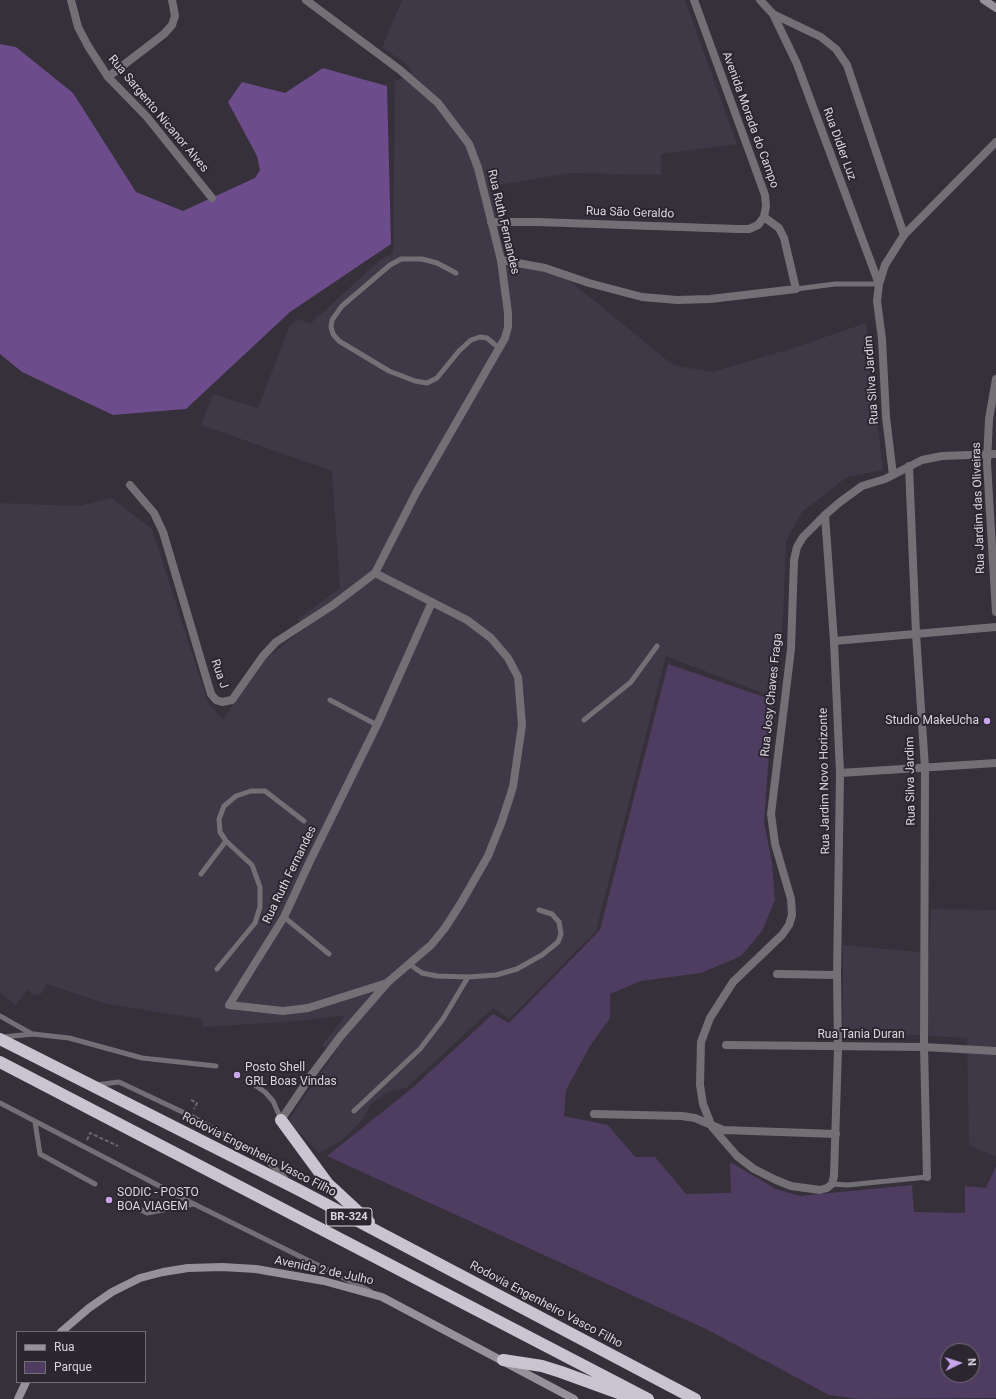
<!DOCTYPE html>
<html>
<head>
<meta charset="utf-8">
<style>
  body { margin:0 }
  #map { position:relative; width:996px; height:1399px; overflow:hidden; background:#35303a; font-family:Roboto,sans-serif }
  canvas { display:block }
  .legend { position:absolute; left:16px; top:1331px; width:130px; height:52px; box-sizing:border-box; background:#2b2630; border:1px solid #716d75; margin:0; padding:5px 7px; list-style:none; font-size:12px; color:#d9d7dd }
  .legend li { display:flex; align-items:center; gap:8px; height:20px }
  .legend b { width:20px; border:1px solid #716d75 }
  .north { position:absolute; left:940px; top:1343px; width:40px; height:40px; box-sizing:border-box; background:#2b2630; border:1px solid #716d75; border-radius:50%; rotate:86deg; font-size:11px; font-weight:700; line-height:16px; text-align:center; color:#d9d7dd }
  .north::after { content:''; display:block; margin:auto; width:14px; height:18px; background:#c9a5ee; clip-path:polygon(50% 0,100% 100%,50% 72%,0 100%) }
</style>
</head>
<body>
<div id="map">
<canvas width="996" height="1399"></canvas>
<ul class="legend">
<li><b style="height:5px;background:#96929a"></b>Rua</li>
<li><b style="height:11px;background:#4f3d61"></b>Parque</li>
</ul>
<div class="north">N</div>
</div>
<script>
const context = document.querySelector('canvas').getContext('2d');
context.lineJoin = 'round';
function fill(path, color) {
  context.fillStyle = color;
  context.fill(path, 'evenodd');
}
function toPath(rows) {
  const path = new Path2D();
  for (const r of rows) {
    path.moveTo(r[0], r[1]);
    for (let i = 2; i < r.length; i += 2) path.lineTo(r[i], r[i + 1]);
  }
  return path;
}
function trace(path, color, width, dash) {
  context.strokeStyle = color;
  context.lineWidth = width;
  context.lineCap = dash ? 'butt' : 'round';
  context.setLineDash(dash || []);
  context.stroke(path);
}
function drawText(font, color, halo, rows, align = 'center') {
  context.font = font + ' Roboto,sans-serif';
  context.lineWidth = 4;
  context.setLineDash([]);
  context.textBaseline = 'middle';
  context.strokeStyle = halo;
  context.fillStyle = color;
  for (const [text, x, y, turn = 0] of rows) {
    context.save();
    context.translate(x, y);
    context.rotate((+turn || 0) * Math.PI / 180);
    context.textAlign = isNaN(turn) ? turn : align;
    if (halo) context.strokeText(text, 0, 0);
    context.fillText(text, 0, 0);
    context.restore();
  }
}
fill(toPath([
  [402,0,685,0,737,144,661,154,661,175,569,173,493,186,498,227,508,265,555,274,570,281,673,365,712,372,790,349,866,323,883,470,847,477,802,512,786,541,783,618,775,698,666,656,596,931,509,1019,493,1008,406,1088,388,1092,372,1103,361,1122,341,1141,319,1153,288,1121,333,1055,322,1045,346,1015,298,1021,203,1027,202,1019,107,1004,47,984,41,994,34,995,28,990,15,1005,0,993,0,503,78,506,112,498,152,529,208,703,223,719,266,659,308,625,297,620,340,588,332,471,201,425,213,394,258,408,290,325,299,319,310,324,380,260,393,253,395,81,410,75,411,70,403,61,382,48],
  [931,909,996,910,996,1157,969,1145,967,1038,843,1031,843,945,929,953]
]), '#3f3847');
fill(toPath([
  [668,664,773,700,764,822,772,863,775,900,762,931,741,956,701,973,641,981,610,994,610,1018,590,1046,566,1090,564,1116,608,1125,635,1157,655,1157,686,1194,731,1193,730,1162,776,1189,800,1196,912,1185,914,1212,965,1213,965,1186,986,1188,996,1166,996,1398,859,1399,829,1395,706,1329,327,1156,410,1090,493,1014,509,1023,600,930],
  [948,1351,972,1351,972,1375,948,1375]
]), '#4f3d61');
fill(toPath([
  [0,44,16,47,73,93,136,192,183,211,255,178,260,170,257,156,228,102,242,82,285,93,323,68,387,86,391,244,290,312,186,409,113,415,22,372,0,354]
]), '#6c4c8a');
trace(toPath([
  [191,1100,197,1103,194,1109],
  [87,1140,90,1133,118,1146]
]), '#6a666f', 2, [4, 2]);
trace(toPath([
  [456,273,437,263,422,259,401,259,390,265,342,306,332,320,331,327,333,334,339,341,389,371,415,381,427,383,437,378,459,351,471,340,480,337,487,338,499,348],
  [796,289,835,284,879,284],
  [330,700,377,725],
  [584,720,631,682,657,646],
  [201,874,226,841],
  [284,917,329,954],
  [409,964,422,973,437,976,468,977,496,975,517,969,542,955,558,942,561,934,559,922,552,914,539,910],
  [217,969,255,923,260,907,260,887,252,865,226,841,220,832,219,819,224,806,236,796,251,791,265,791,304,821],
  [0,1016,32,1034],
  [3,1037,33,1034,69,1038,142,1058,216,1066],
  [95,1085,119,1082,191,1116,260,1155,285,1177],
  [256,1086,265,1092,273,1101,281,1119],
  [0,1103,194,1204,370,1291],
  [354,1111,420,1049,443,1019,468,977],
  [35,1122,40,1154,95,1184],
  [832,1184,848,1185,927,1177],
  [130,1204,147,1213,194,1204]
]), '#727075', 5);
trace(toPath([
  [71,0,78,27,88,46,108,77,147,117,212,198],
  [760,0,773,14,797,64,879,284],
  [773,14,821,37,836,49,847,65,904,235],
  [108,77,164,34,172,25,175,16,172,0],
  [491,222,538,222,738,229,749,229,758,225,764,217,766,206,765,195,694,0],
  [501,260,545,268,589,283,642,297,677,300,710,299,796,289,784,238,779,228,764,217],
  [996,379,989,419,987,463,996,612],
  [909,466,916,634,925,768,924,1047,927,1177],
  [893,475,886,417,882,339,877,301,879,284,885,265,904,235,996,142],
  [130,485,154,513,163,532,211,694,216,700,222,702,232,700,263,656,276,642,333,605,375,573],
  [825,515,834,641,840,773,837,975,838,1048,834,1176,832,1184,827,1188,820,1190,791,1186,776,1180,754,1169,737,1156,712,1127,703,1104,700,1085,701,1042,710,1018,733,982,782,935,789,925,792,915,791,899,775,844,771,814,791,649,794,560,797,547,803,537,825,515,840,502,862,486,885,479,922,460,942,456,996,454],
  [834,641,996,627],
  [840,773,996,763],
  [777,974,837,975],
  [387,983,308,1008,283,1011,229,1005,284,917,310,861,377,725,432,602],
  [726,1045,924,1047,996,1051],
  [594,1114,682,1116,695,1118,723,1130,836,1134],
  [281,1120,310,1077,340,1037,388,982,431,945,445,928,461,903,488,856,502,821,513,787,522,725,518,677,508,658,491,638,467,620,375,573,417,491,505,338,508,327,508,313,501,260,478,168,469,144,438,103,400,70,306,0]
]), '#727075', 8);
trace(toPath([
  [984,0,996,8],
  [61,1332,89,1308,112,1292,140,1278,163,1272,188,1268,222,1267,256,1269,324,1281,382,1297,574,1399],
  [18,1399,26,1382]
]), '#96929a', 8);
trace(toPath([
  [0,1039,299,1190,695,1399],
  [0,1062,648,1399],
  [281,1120,328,1184,369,1222],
  [503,1360,542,1366,561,1372,635,1399]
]), '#cac4d1', 12);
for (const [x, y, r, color] of [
  [987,721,4,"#c9a5ee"],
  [237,1075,4,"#c9a5ee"],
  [109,1200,4,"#c9a5ee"]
]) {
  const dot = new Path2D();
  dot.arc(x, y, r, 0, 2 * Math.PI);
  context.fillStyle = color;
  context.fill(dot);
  trace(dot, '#2b2630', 1.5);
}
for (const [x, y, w] of [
  [349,1217,46]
]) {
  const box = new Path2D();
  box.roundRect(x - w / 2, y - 9, w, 18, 3);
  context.fillStyle = '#2b2630';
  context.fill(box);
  trace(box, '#d9d7dd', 1);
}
drawText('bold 11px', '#d9d7dd', null, [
  ["BR-324",349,1217]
]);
drawText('12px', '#d9d7dd', '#2b2630', [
  ["Rua Sargento Nicanor Alves",158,114,50],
  ["Avenida Morada do Campo",750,120,70],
  ["Rua Didler Luz",839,144,70],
  ["Rua São Geraldo",630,213,2],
  ["Rua Ruth Fernandes",503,222,77],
  ["Rua Silva Jardim",872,380,-94],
  ["Rua Jardim das Oliveiras",979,508,-92],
  ["Rua J",219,674,71],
  ["Rua Josy Chaves Fraga",772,695,-84],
  ["Rua Jardim Novo Horizonte",825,781,-91],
  ["Rua Silva Jardim",911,781,-91],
  ["Rua Ruth Fernandes",290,875,-64],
  ["Rua Tania Duran",861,1035],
  ["Rodovia Engenheiro Vasco Filho",259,1155,27],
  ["Avenida 2 de Julho",324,1271,12],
  ["Rodovia Engenheiro Vasco Filho",546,1305,28]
]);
drawText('12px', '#d9d7dd', '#2b2630', [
  ["Studio MakeUcha",979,721,"right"],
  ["Posto Shell",245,1068],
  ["GRL Boas Vindas",245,1082],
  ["SODIC - POSTO",117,1193],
  ["BOA VIAGEM",117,1207]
], 'left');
</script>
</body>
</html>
